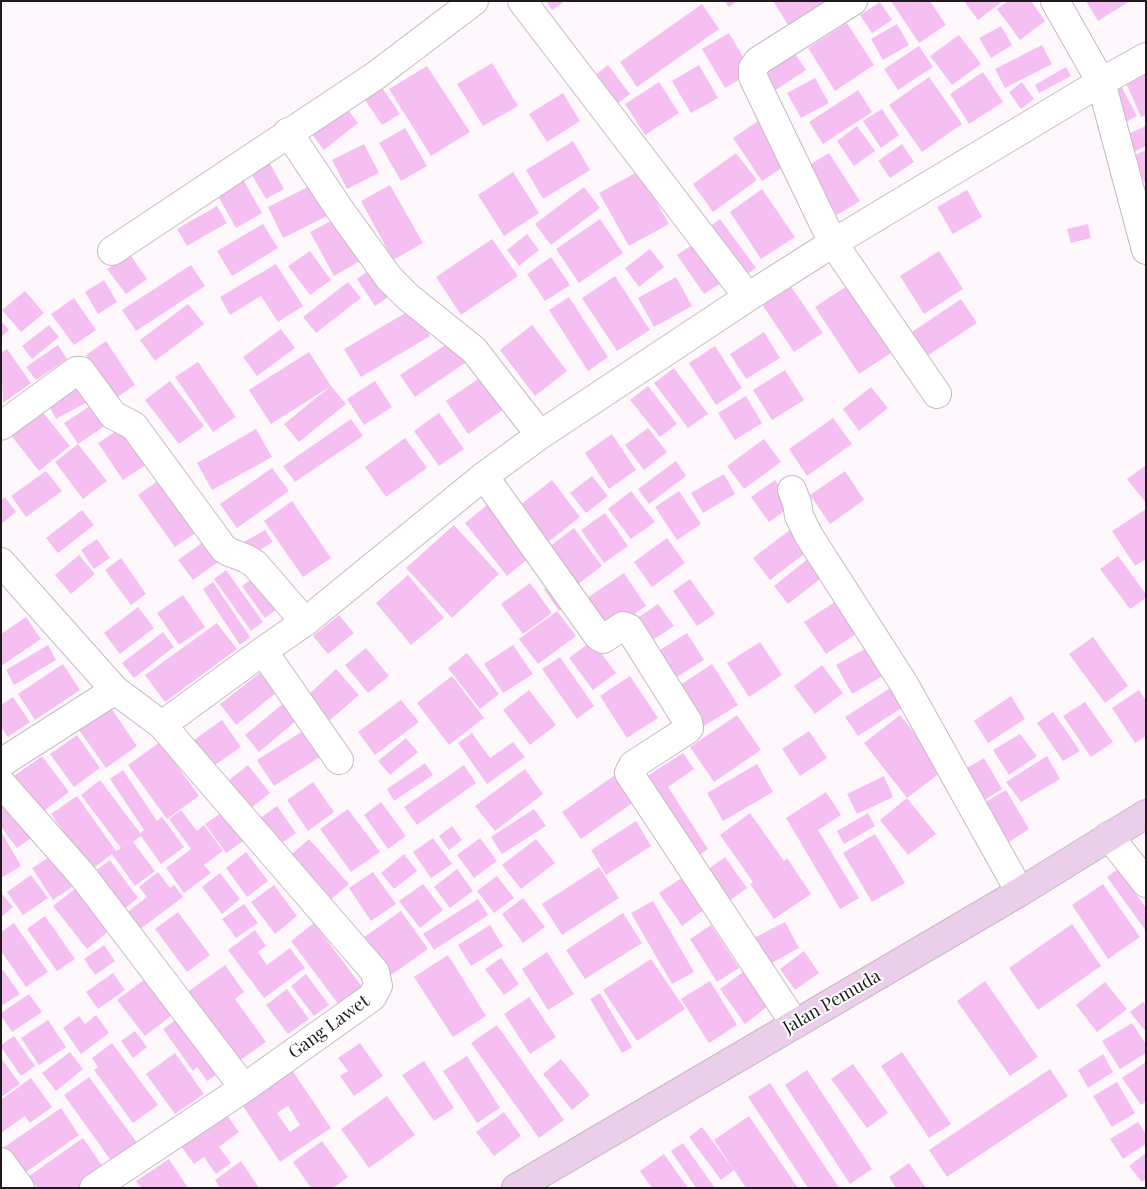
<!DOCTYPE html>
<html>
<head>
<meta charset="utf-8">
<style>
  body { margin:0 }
  #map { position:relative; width:1147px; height:1189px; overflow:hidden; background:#fef8fd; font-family:"Playfair Display",serif }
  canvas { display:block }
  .frame { position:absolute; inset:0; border:2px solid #1f1a1e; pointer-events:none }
</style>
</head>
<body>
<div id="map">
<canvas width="1147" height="1189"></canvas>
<div class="frame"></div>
</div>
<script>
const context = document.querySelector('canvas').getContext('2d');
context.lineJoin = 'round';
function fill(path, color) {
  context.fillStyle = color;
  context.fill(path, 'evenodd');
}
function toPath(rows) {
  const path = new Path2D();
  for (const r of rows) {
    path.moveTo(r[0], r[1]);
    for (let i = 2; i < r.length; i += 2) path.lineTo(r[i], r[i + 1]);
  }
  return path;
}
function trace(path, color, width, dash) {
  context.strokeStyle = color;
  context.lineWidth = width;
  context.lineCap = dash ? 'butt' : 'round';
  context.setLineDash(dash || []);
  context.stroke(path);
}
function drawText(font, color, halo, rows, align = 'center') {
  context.font = font + ' "Playfair Display",serif';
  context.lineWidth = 4;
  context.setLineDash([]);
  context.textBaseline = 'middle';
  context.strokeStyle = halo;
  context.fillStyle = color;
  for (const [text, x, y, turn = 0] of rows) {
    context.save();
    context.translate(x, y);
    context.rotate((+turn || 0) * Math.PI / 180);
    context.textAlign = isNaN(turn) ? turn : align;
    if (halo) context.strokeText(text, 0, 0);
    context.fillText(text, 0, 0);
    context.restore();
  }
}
fill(toPath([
  [546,1,565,1,552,10],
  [724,1,737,1,729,7],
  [773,1,822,1,823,3,788,25],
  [891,1,930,1,946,25,919,43],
  [964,1,1003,1,978,20],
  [1008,1,1031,1,1045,21,1020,40,997,9],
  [1086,1,1130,1,1098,21],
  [880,2,892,20,872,33,860,15],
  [702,4,719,29,637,87,620,62],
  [847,23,874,65,835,91,808,48],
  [897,24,909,45,883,60,871,39],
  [1001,26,1012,45,991,58,979,38],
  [729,33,752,72,725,88,702,49],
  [959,35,981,64,952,85,930,56],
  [1042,45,1052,64,1005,88,995,69],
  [919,46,933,67,898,90,884,69],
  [794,52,806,70,776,90,764,72],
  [492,63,518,106,483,126,457,84],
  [608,65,630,94,611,109,589,80],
  [699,65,718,98,691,113,672,81],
  [427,66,470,132,431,156,389,89],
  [1066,67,1071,76,1039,93,1035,85],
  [1146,71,1146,115,1141,117,1125,81],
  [983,72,1003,102,969,124,950,94],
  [929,77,962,124,922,152,889,105],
  [815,78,829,103,801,118,787,93],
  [659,82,679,113,645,135,625,104],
  [1022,82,1034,99,1021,109,1009,92],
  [1119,82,1137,116,1126,122,1109,88],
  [379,83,400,114,382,125,361,94],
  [858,90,872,112,823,144,809,122],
  [563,93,580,121,547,142,529,114],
  [341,101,358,123,324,150,307,128],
  [882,109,899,135,881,148,863,121],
  [758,121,788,164,762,181,733,138],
  [857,126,875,151,854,166,837,141],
  [1146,126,1146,146,1132,153,1124,136],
  [405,128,427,166,401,181,379,143],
  [573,141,590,170,543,199,526,170],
  [364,144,379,173,347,189,332,160],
  [902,144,914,162,890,178,878,161],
  [1146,150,1146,186,1132,156],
  [736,153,757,180,713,212,693,184],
  [829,153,860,201,837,215,806,167],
  [268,160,284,189,266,199,249,170],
  [639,171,669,224,629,246,599,193],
  [513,172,539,213,504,236,478,195],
  [240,174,262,213,236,228,214,189],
  [314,184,329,215,283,238,268,207],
  [390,185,423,243,393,260,361,201],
  [584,187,600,208,551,245,535,224],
  [762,189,795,237,761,259,730,212],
  [967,190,982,217,953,234,937,207],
  [217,206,227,223,187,246,177,229],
  [338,217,362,260,334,276,310,232],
  [600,219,623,253,579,283,556,249],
  [720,219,756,268,742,278,706,229],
  [263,224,278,248,232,276,217,251],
  [1088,224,1091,238,1071,243,1067,229],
  [527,234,539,250,519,266,507,250],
  [492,239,518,276,461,315,436,277],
  [700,240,727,279,704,294,677,255],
  [650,249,664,267,639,287,625,268],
  [310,251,331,280,310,295,288,266],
  [939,251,963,289,924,314,900,276],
  [129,253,147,279,126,294,107,269],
  [551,257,570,285,545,301,527,274],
  [276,264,303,306,278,322,261,296,230,315,220,297],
  [191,265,205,286,136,331,122,310],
  [377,265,396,292,375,306,357,279],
  [615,276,650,330,617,351,582,298],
  [676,277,692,306,654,327,638,298],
  [785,278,823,333,794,352,757,297],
  [104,280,117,302,98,314,85,292],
  [348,282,361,298,316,333,303,317],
  [853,282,897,349,859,374,815,307],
  [25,291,44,313,21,332,2,310],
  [569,297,608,357,588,371,549,310],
  [74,298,96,330,74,345,51,314],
  [961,299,977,323,927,356,912,332],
  [188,304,204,324,155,361,140,340],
  [414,308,430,336,361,377,344,349],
  [1,321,9,330,1,337],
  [49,325,59,337,32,359,22,346],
  [532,325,567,371,535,396,500,350],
  [281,329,295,348,257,376,243,357],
  [764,332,780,358,746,379,730,354],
  [106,341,135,385,115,399,86,355],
  [450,342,465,363,415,397,400,375],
  [58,345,67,359,36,380,26,367],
  [715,346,742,388,716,405,689,363],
  [7,349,31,383,3,403,1,353],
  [309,352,331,386,346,404,299,442,284,424,331,386,271,424,249,390],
  [198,362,236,417,213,432,175,377],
  [674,368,708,414,688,428,654,383],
  [785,370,804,400,772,420,753,390],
  [484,375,507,407,468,434,446,401],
  [78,378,91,400,56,419,44,397],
  [170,381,204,426,179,444,145,400],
  [375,381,392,407,364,425,347,399],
  [648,386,677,424,660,437,630,400],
  [871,387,888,408,859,431,843,409],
  [746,396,762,423,735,440,718,413],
  [98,401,112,421,78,444,64,423],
  [41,410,70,446,39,471,10,434],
  [439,413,464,449,439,466,414,431],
  [833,418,852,444,807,476,789,449],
  [351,419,363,436,295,482,283,466],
  [124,426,149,463,123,480,98,443],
  [648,428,667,452,644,470,625,445],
  [256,429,272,457,212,490,197,463],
  [612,434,636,470,609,489,585,453],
  [405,438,427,468,386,497,365,467],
  [764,439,781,462,744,489,727,466],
  [78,444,107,481,83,499,55,462],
  [676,461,686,476,649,504,638,489],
  [1146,465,1146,503,1127,479],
  [272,468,289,491,237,528,220,504],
  [46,471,62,491,26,517,11,496],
  [845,471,864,500,830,524,810,495],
  [724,474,735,494,703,513,691,493],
  [592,476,608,496,586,513,570,493],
  [162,478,200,530,175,547,138,495],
  [552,480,580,517,547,543,519,506],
  [775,480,793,505,769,522,751,497],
  [631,491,655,522,631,539,608,509],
  [679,491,701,524,677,540,655,507],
  [5,497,16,512,1,524,1,500],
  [292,501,331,558,303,577,264,521],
  [492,501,534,554,507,576,465,523],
  [1146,509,1146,559,1135,566,1112,531],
  [82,510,94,525,58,553,46,538],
  [605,513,628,546,604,563,581,530],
  [454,525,499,574,452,618,406,568],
  [795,526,812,548,770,580,753,558],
  [574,528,602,566,577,585,549,547],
  [265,530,273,542,251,555,244,542],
  [210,537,225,557,193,580,178,560],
  [667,538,685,563,652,587,634,562],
  [97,539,110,558,94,569,81,550],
  [79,555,95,574,71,594,55,575],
  [1118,556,1146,594,1146,598,1130,609,1100,569],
  [121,558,146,594,131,605,105,570],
  [809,558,824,576,788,604,774,586],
  [226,570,263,622,251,631,214,579],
  [624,573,646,606,603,635,581,602],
  [258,574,281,606,265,618,242,586],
  [408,575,444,618,411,645,376,603],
  [690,579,715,614,697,626,673,591],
  [213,582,250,637,240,645,203,589],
  [555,582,570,604,559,611,544,589],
  [530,583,552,613,523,634,501,604],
  [183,595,205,627,179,645,157,613],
  [844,596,865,628,826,654,804,622],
  [658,604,674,626,645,645,630,623],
  [138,607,154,628,120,654,104,633],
  [557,611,576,636,538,664,519,639],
  [339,615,354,633,328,654,313,636],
  [26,617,41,639,1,666,1,634],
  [217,623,237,649,165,702,145,675],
  [163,632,174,647,134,678,122,663],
  [687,633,704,660,669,682,652,655],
  [1093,637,1128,686,1105,703,1069,654],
  [592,641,616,673,593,690,569,658],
  [760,642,782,675,749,697,727,663],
  [48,645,56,660,14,685,6,670],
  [513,645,533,674,503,693,484,664],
  [870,646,886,674,852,694,836,665],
  [366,648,389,676,368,693,345,665],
  [467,653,499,694,480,709,448,668],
  [560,657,594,706,577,719,542,669],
  [63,664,80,690,35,720,18,694],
  [712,664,738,705,699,729,674,689],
  [822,665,843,693,815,714,794,686],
  [336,669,359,695,329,721,307,696],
  [260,673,276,693,236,725,220,704],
  [452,676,484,718,449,745,417,703],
  [630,676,658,718,627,738,600,696],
  [895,685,908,704,858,736,845,717],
  [529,690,556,725,530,745,503,710],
  [1139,690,1146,701,1146,736,1135,743,1112,708],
  [1011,696,1025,719,988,743,974,721],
  [13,697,30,722,8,737,1,727,1,705],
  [401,700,419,722,375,755,358,732],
  [1085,702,1113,742,1091,757,1063,716],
  [284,703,297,720,259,752,245,735],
  [111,708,137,746,106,768,79,730],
  [1053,712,1080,751,1063,761,1037,723],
  [737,715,761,750,714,782,690,747],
  [900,715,944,770,907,798,936,834,908,855,880,820,907,798,864,743],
  [222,720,241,747,202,774,184,747],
  [306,729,323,755,274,786,257,760],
  [809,731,827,758,800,776,782,749],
  [472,733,490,758,513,742,525,757,487,784,458,743],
  [1020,734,1037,756,1009,775,993,750],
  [77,735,100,768,74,787,50,754],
  [406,738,418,752,390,775,378,761],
  [160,742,199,796,167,819,128,765],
  [683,753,694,769,668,787,708,849,692,860,641,780],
  [42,756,69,792,41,813,14,776],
  [1047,756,1060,779,1021,802,1006,782],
  [984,758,1002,789,985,800,967,768],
  [425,763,433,775,394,801,387,789],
  [757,764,773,792,723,821,707,793],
  [248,765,270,793,241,816,219,788],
  [464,765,476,783,417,825,404,807],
  [525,769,543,794,495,831,475,806],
  [123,770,157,821,162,817,184,847,161,864,141,836,133,842,155,871,135,886,112,854,91,870,51,814,77,796,116,851,121,848,81,795,100,780,140,833,144,830,110,779],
  [618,773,637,800,581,839,562,812],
  [884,776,893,797,857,814,847,794],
  [313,782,334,812,308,831,287,800],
  [1,786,37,834,17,848,1,827],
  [1006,790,1029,829,1009,842,985,802],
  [826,792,841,815,818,830,859,898,840,909,786,818],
  [381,802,406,836,388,849,364,815],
  [277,806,296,833,272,850,252,824],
  [228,808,249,837,226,853,205,824],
  [348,809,380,852,351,872,320,829],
  [534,809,546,826,502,854,491,837],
  [181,810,197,831,204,825,223,851,204,865,211,873,184,893,166,868,191,849,169,819],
  [750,813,784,861,787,858,811,894,774,919,750,884,753,882,720,835],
  [868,813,875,826,844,844,837,831],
  [636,821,651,846,606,875,591,850],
  [452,826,462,840,449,850,439,836],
  [2,833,21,866,1,878,1,834],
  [875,834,905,883,872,902,843,853],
  [433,838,452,864,431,878,413,852],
  [480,838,497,861,474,878,457,855],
  [309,839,349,884,323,906,283,862],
  [536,839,555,863,521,889,502,865],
  [246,852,268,881,247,897,226,868],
  [54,854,75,885,53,900,32,868],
  [404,854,417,871,394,889,381,873],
  [725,857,747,888,725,904,703,873],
  [110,860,138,898,119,913,90,875],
  [599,867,619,898,562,935,542,904],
  [457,869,473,891,450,908,434,887],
  [1118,869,1146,908,1146,931,1107,877],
  [158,872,170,888,174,885,183,897,139,930,126,913,147,897,139,887],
  [373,872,396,904,371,921,349,888],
  [220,873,240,899,222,914,202,887],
  [31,875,48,898,23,915,7,892],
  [497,876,514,898,494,913,477,891],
  [683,877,705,909,682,926,659,893],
  [423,884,443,910,420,928,399,901],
  [1103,884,1140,937,1108,959,1072,905],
  [274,885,297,916,275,934,251,902],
  [76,888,110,930,87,949,53,906],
  [1,893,13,907,1,917],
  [523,898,545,927,523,943,502,914],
  [478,899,488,915,434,950,423,934],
  [653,901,694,972,672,984,631,913],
  [244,904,258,923,236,938,222,919],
  [401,911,428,949,387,978,360,940],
  [178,912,210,955,187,972,155,929],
  [623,913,642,943,585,979,566,950],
  [45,916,75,959,57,971,27,929],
  [785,922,799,948,768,965,754,938],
  [14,923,48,972,26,987,1,951,1,932],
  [314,923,363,988,339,1005,291,941],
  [1072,924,1101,966,1038,1010,1009,968],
  [490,925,503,946,471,966,458,945],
  [711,925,739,968,717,982,690,939],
  [255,930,266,946,258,952,267,965,290,948,305,968,264,998,228,950],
  [104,945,115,961,95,975,84,959],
  [804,951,819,973,795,990,780,969],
  [547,952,574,994,548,1010,522,969],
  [448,955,486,1016,453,1037,414,977],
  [501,958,519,984,504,995,485,969],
  [651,959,685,1009,637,1041,603,990],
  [225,965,244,992,235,999,266,1042,232,1066,182,996],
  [3,970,20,994,1,1006,1,971],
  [743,972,768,1006,745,1024,720,989],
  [113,973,125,990,98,1009,86,992],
  [153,973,180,1009,145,1036,117,1000],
  [306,974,329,1005,314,1016,291,986],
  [710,981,737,1025,709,1043,681,999],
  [985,981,1038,1057,1010,1076,957,1001],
  [1105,982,1127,1009,1097,1032,1076,1005],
  [287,989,309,1019,288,1034,266,1005],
  [600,993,632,1047,622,1053,590,999],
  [29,994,42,1012,12,1032,1,1016,1,1013],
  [529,997,556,1037,530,1054,504,1014],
  [1143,1002,1146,1005,1146,1032,1130,1012],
  [96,1015,109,1033,81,1054,63,1028,79,1016,85,1024],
  [181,1016,221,1072,207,1081,197,1067,193,1071,163,1029],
  [48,1020,66,1047,39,1065,21,1038],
  [1132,1023,1146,1044,1146,1053,1120,1069,1102,1041],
  [497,1025,564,1120,539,1138,471,1043],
  [135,1031,147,1047,133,1058,121,1041],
  [14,1036,35,1066,21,1076,1,1047,1,1045],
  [112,1043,158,1105,133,1123,94,1070,98,1067,92,1058],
  [360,1043,383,1076,354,1096,340,1076,348,1071,338,1058],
  [70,1052,83,1069,56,1091,42,1073],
  [902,1052,951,1124,929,1138,881,1066],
  [175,1053,204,1094,175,1114,146,1074],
  [1103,1054,1113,1072,1088,1088,1078,1070],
  [467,1056,500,1108,477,1123,443,1071],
  [1,1058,20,1084,1,1097],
  [561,1059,590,1095,572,1110,543,1074],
  [424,1061,454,1108,434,1121,402,1075],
  [1146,1062,1146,1102,1141,1105,1122,1078],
  [853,1064,888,1113,867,1128,831,1079],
  [1050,1069,1068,1096,947,1177,929,1150],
  [292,1070,331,1128,280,1162,241,1103],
  [288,1106,300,1125,290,1132,277,1113],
  [807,1070,872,1169,850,1184,785,1085],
  [89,1077,138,1144,112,1162,64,1095],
  [31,1078,52,1107,30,1123,25,1116,1,1133,1,1100],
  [1117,1082,1135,1113,1112,1127,1093,1096],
  [770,1083,839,1188,808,1188,748,1097],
  [387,1096,415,1135,369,1168,341,1129],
  [61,1108,79,1135,22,1175,3,1148],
  [504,1112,521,1136,494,1156,476,1132],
  [226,1114,239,1132,219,1147,231,1163,216,1174,204,1157,194,1164,181,1146],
  [749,1116,798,1188,746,1188,714,1140],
  [1138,1122,1146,1134,1146,1144,1123,1159,1110,1139],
  [702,1127,734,1170,721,1180,689,1137],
  [83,1138,105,1170,79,1188,37,1188,29,1176],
  [322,1141,348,1177,333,1188,311,1188,293,1162],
  [683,1143,715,1188,696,1188,671,1151],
  [1146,1153,1146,1179,1142,1182,1129,1166],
  [664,1154,688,1188,652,1188,640,1171],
  [169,1159,188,1188,141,1188,136,1181],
  [241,1161,259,1188,220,1188,215,1180],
  [909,1163,926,1188,896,1188,889,1177]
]), '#f6bff2');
const street = toPath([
  [522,1,748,297],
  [853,1,758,61,753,68,753,77,833,243,937,394],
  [1055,1,1101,82,1146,250],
  [288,132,340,210,389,278,408,297,474,350,540,435],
  [112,251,375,76,474,1],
  [1,426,76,371,81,371,113,415,134,426,224,549,229,552,245,558,255,564,305,622],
  [484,476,598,636,603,639,623,626,629,628,688,722,689,728,687,730,633,765,629,773,795,1024],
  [792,490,797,503,799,516,809,536,904,684,1020,892],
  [1,562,115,690,162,725,263,651,305,622,484,476,540,435,748,297,833,243,1101,82,1146,57],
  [263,651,339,760],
  [1,763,115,690],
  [1,783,83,876,244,1088],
  [1109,836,1146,883],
  [1,1162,20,1188],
  [94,1188,244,1088,372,997,378,986,375,972,162,725]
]);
const secondary = toPath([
  [516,1188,1020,892,1146,814]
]);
trace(street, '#c7b9c6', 30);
trace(secondary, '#c7b9c6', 30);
trace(street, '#fff', 28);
trace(secondary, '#ebceea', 28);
drawText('18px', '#1f1a1e', '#fff', [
  ["Jalan Pemuda",832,1002,-30],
  ["Gang Lawet",329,1027,-36]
]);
</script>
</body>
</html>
